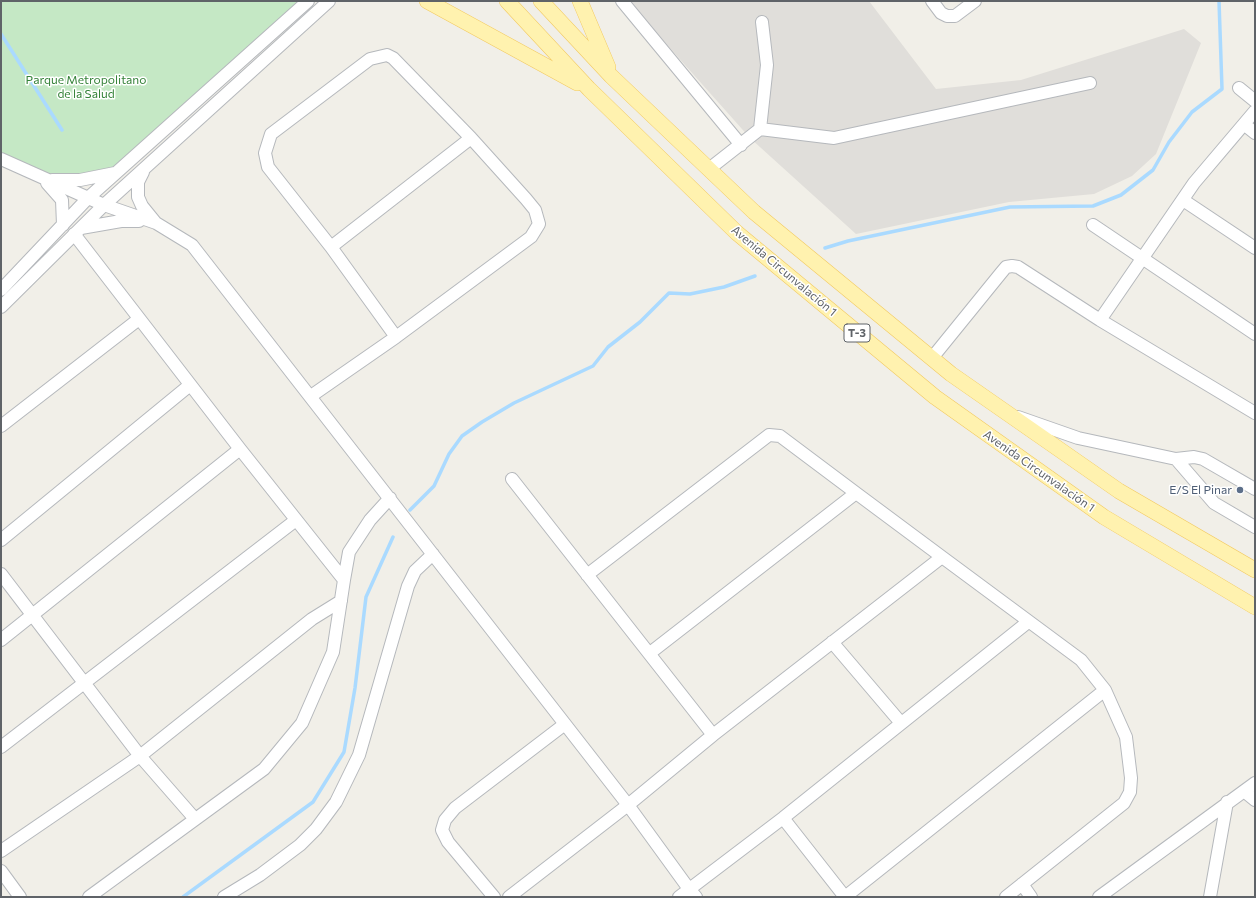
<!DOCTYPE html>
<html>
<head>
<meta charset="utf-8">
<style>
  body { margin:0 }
  #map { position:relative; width:1256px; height:898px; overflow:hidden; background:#f1efe8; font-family:Commissioner,sans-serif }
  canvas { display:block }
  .frame { position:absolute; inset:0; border:2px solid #5f6368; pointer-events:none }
</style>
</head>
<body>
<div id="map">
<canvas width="1256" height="898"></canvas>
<div class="frame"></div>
</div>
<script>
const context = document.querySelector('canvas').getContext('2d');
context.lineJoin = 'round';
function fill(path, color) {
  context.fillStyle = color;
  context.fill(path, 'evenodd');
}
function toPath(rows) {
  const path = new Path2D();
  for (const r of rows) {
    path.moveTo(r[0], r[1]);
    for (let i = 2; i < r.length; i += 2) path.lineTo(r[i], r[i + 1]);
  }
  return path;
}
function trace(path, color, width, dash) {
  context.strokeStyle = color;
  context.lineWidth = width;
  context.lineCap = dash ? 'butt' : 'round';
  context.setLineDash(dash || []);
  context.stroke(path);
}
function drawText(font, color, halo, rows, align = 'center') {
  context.font = font + ' Commissioner,sans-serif';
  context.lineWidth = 3;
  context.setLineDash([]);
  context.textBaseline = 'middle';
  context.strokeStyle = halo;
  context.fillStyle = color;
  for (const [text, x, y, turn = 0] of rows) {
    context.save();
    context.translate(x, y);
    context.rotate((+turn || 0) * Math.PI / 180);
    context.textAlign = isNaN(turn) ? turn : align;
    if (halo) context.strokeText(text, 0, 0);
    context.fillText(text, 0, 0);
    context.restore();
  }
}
fill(toPath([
  [628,1,869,1,936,89,1021,80,1184,29,1201,43,1156,154,1132,176,1094,194,1009,202,856,234,750,138]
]), '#e0deda');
fill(toPath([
  [1,1,308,1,117,172,64,181,1,159]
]), '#c5e8c5');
trace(toPath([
  [1,34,62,130],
  [825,248,848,241,1010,207,1093,206,1121,195,1153,170,1169,142,1192,112,1222,89,1219,1],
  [410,510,434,486,449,454,462,436,482,422,514,403,593,366,608,347,640,322,669,293,690,294,724,287,755,276],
  [183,897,313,802,344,752,355,688,366,597,393,537]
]), '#aadaff', 3.5);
const minor = toPath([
  [622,1,741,145],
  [932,1,941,13,947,16,955,16,975,1],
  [1239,88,1255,101],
  [1245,125,1255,133],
  [760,129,767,65,762,22],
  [1,159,104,205,156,223,192,245,628,805,689,889,696,897],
  [709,169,760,129,834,138,1090,83],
  [143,172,138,182,138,197,142,206,155,222],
  [52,180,80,180,115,173],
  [47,183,62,200,63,225],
  [1183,200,1255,248],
  [1093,225,1255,334],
  [81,228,121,221,139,221],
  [74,234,240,449,344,580,333,652,302,723,264,769,89,897],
  [331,247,471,138],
  [1,290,88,198,308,1],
  [1,307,104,205,329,1],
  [1100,320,1194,183,1255,111],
  [932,358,1001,273,1006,267,1012,266,1018,267,1100,320,1255,413],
  [311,396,396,337,531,237,539,224,535,210,526,199,471,138,393,58,387,55,370,59,271,134,265,153,268,167,331,247,396,337],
  [1018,417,1078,438,1176,459,1214,503,1255,527],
  [1,426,139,319],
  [1176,459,1194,457,1203,459,1255,489],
  [512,479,713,735,942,557,1081,660,1105,690,845,897],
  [1,540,190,385],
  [1,574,140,756,195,819],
  [587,575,769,435,780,436,856,493],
  [344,580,349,552,370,520,390,498],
  [1,640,240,449],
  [832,642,901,723],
  [650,653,856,493,942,557],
  [1,747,296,520],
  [1244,791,1255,800],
  [783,818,845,897],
  [1,851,140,756,312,619,341,601],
  [1,871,20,897],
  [1022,884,1031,897],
  [224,897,260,875,300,845,316,829,336,802,359,755,408,586,415,571,433,554],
  [494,897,448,842,442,830,445,820,455,808,565,724],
  [509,897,628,805,713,735],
  [679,897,783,818,1028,622],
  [1006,897,1124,803,1130,792,1131,778,1126,737,1105,690],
  [1099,897,1255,783],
  [1210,897,1227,802]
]);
const major = toPath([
  [427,1,577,83],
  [507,1,589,89,737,233,935,397,1104,517,1255,607],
  [541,1,611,76,754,212,951,374,1119,491,1255,570],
  [580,1,608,67]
]);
trace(minor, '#b5b8bc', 14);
trace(major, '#f2c960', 16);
trace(minor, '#fff', 12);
trace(major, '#fff2af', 15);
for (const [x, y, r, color] of [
  [1240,490,4,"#5c6f8a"]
]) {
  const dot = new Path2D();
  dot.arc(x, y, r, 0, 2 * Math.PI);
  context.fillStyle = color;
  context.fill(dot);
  trace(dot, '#fff', 1.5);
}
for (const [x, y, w] of [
  [857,333,26]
]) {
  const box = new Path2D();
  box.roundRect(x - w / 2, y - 9, w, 18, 3);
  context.fillStyle = '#fff';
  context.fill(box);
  trace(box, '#5f6368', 1);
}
drawText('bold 11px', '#5f6368', null, [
  ["T-3",857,333]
]);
drawText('12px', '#348238', '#fff', [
  ["Parque Metropolitano",86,80],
  ["de la Salud",86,94]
]);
drawText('12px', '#5f6368', '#fff', [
  ["Avenida Circunvalación 1",784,271,40],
  ["Avenida Circunvalación 1",1039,471,35]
]);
drawText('12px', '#4e5e75', '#fff', [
  ["E/S El Pinar",1232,490]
], 'right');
</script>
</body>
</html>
